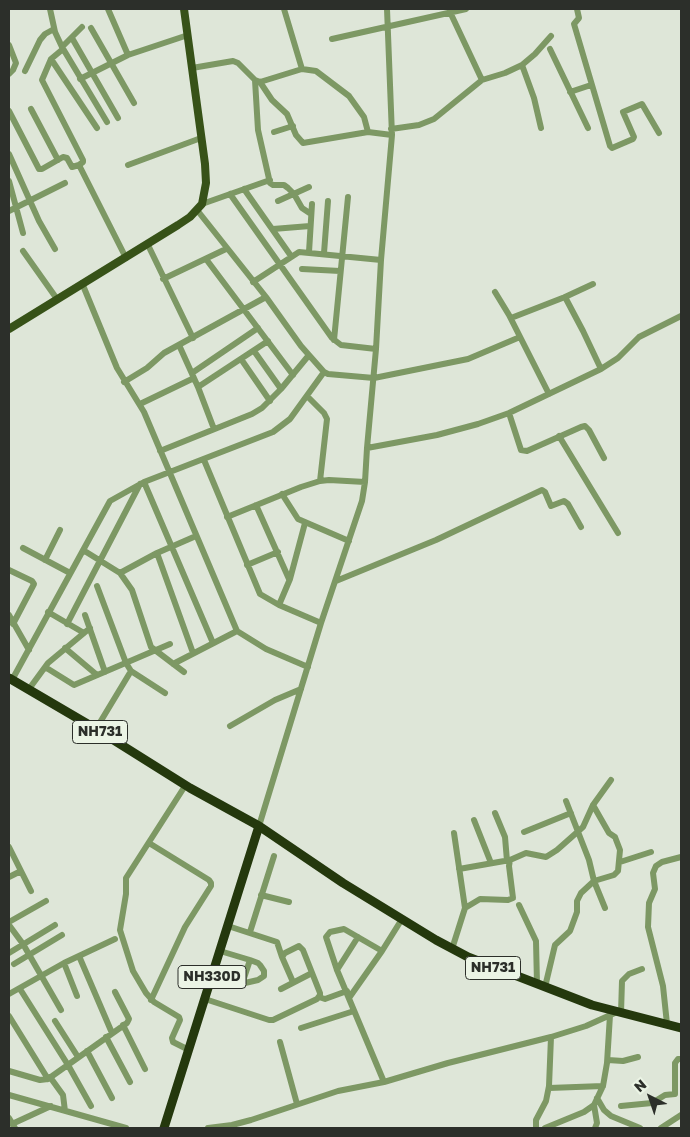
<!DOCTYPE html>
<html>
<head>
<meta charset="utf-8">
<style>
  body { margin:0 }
  #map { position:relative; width:690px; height:1137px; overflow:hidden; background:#dee6d8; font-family:"Golos Text",sans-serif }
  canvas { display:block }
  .frame { position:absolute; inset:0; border:10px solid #2c2f2a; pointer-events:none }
  .north { position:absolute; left:625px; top:1072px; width:50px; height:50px; -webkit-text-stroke:4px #ebf4e5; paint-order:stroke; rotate:319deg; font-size:14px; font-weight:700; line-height:20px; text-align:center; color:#2c2f2a }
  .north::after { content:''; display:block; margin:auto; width:18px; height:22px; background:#2c2f2a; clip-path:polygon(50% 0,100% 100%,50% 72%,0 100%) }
</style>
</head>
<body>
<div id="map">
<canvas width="690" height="1137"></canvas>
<div class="frame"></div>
<div class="north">N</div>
</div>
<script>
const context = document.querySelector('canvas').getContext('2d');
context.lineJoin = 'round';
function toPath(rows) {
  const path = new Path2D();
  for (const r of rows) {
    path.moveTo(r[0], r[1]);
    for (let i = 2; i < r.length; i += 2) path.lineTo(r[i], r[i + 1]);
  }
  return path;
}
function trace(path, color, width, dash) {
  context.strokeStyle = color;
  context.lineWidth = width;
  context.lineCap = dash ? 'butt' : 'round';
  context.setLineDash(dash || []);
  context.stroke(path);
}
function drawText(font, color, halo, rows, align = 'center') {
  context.font = font + ' "Golos Text",sans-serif';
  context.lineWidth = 4.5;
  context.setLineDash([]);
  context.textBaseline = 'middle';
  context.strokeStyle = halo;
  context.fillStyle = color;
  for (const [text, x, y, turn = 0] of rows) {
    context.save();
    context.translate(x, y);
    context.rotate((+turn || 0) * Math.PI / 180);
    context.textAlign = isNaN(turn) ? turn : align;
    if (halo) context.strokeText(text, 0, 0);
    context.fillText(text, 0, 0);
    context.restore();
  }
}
trace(toPath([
  [50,9,55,32,62,47,107,122],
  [108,9,128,55],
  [284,9,302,69],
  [577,9,579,18,574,24,610,146,612,148,633,139,634,137,623,112,642,104,659,133],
  [450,12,482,80],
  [91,28,134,103],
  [72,38,118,118],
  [332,39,466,9],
  [9,45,16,63,13,70,9,74],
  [62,47,82,27],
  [63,49,51,59,42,80,83,160,83,162,79,165,126,258],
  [550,49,588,128],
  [51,59,97,128],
  [522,65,534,98,541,128],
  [192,68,233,61,238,63,255,80,260,82,302,69,316,71,349,96,364,117,368,132],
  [25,71,40,40,45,34,54,29],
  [80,79,128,55,188,35],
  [255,80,258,130,270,183,273,185,284,185,288,188,294,194,302,208,311,214],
  [260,82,272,100,287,114,296,135,303,143,368,132,392,135],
  [570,92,591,85],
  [31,109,58,160],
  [9,111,39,169,42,169,63,157,67,158,72,167,79,165],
  [391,129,419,125,434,119,482,80,505,73,522,65,535,54,551,36],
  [274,132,293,126],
  [9,154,39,221,55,249],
  [128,165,201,138],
  [9,181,23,233],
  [244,189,291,256],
  [230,194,332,338,341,345,376,349],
  [278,201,309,187],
  [202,204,270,180],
  [197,210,266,297,301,346,324,372,328,374,374,378,468,359,520,337],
  [9,211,65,183],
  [273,229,310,226],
  [148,245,193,338],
  [23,251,57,299],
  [309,252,312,204],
  [324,253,328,201],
  [206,259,293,375],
  [302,269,340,271],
  [163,279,226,249],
  [253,282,299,252,381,260],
  [82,283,117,368,144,412,237,631,266,649,308,667],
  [495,292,509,315,549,394],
  [565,297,583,331,601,369],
  [511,318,565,297,593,284],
  [334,340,348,197],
  [179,345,198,387,214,429],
  [254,351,281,389],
  [241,359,270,401],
  [192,373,258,328],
  [124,382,147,368,164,353,266,297],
  [198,387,268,341],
  [307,396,324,413,327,419,320,481],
  [140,404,194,378],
  [509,413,521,450,527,451,581,427,585,426,589,430,604,458],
  [559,436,618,533],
  [367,448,437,435,478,424,509,413,601,369,618,358,639,337,681,316],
  [160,451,252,414,262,408,281,389,309,355],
  [204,460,260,594,279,605,321,623],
  [144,482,213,643],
  [282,494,298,519,349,541],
  [256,505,289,579],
  [227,517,301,487,320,481,329,480,365,482],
  [23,548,70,573],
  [83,550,120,573,132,590,151,647,184,672],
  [157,553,193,653],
  [45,560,60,530],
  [247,565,278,552],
  [9,570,32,581,34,584,13,624],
  [120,573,157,553,196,536],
  [336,581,436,540,542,490,545,492,551,506,564,501,568,504,581,527],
  [97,586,126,663,131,671,165,693],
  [279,605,290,579,305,523],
  [48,612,84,633],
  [9,615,29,650],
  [85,615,105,672],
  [67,624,140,484],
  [65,648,97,675],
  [173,664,237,631],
  [45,667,74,685,170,644],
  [12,680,110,501,144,482,273,432,290,419,324,372],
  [29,689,48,663,90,628],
  [230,726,275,700,301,689],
  [96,729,131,671],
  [185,786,126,878,126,894,120,930,133,971,146,993,154,1002,179,1017,180,1020,172,1038,173,1042,189,1050],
  [566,801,589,860,594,881,605,908],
  [495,813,505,837,507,861],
  [474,820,491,863],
  [259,826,321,623,362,501,365,482,367,448,376,349,381,260,392,135,387,9],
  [524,832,571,813],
  [454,833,465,908],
  [149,843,209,880,211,883,211,886,185,927,151,1000],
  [9,847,31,891],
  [620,862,651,852],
  [459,869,510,860],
  [9,877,21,871],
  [261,895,289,902],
  [519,905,536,941,537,984],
  [9,922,46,901],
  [9,925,23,944,61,1010],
  [228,926,277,942,282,957],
  [250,932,274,856],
  [452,949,465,908,480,899,508,900,513,898,509,866,510,860,526,853,546,857,557,850,583,827,593,805,611,780],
  [220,951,250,960,258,963,260,965,264,971,264,976,258,980,245,983,243,981,250,960],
  [382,951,344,929,330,932,326,937,337,970,384,1082],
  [9,953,55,925],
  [79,956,112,1033],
  [64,963,77,996],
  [14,964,62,935],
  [337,970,358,937],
  [545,987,555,945,570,931,577,912,577,901,581,893,594,881,614,875,618,871,620,850,615,837,609,833,593,805],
  [20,989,68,1065,91,1106],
  [281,989,312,973],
  [9,994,64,963,115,939],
  [319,997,325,999,347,991],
  [349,998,382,951,402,919],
  [205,999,269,1020,273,1020,317,999,320,995,320,993,303,950,299,946,285,953,282,957,293,982],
  [621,1013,622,981,629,974,642,969],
  [9,1016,48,1079],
  [55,1021,78,1057],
  [667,1024,663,986,648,927,649,903,655,889,653,873,656,866,662,862,681,857],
  [123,1025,145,1069],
  [301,1028,354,1011],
  [106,1037,130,1082],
  [280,1042,297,1104],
  [87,1051,112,1098],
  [608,1060,623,1061,638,1057],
  [9,1071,40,1080,48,1079,127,1023,129,1019,115,992],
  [50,1077,63,1095,65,1111],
  [549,1088,603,1086],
  [9,1095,126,1128],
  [597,1098,604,1110,611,1116,640,1128],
  [594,1105,597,1123,595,1128],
  [621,1106,652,1103,665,1095,675,1094,675,1063,678,1059,681,1059],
  [9,1118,15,1128],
  [12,1124,51,1106],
  [208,1128,232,1125,251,1120,338,1091,384,1082,448,1063,551,1037,586,1026,617,1012],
  [536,1128,536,1120,546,1101,549,1086,551,1037],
  [545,1128,584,1112,594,1105,603,1086,607,1063,610,1015],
  [661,1128,681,1115]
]), '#7d9864', 6);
trace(toPath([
  [9,329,178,225,190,217,202,204,206,183,205,164,184,9]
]), '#375218', 8);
trace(toPath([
  [9,678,96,729,190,788,259,826,343,883,436,940,468,957,592,1005,681,1028],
  [164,1128,259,826]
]), '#24380d', 9);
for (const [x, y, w] of [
  [100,732,55],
  [493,968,55],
  [212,977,68]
]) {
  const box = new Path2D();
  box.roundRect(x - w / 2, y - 11.5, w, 23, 4);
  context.fillStyle = '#ebf4e5';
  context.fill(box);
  trace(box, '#2c2f2a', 1);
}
drawText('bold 14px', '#2c2f2a', null, [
  ["NH731",100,732],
  ["NH731",493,968],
  ["NH330D",212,977]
]);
</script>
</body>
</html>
